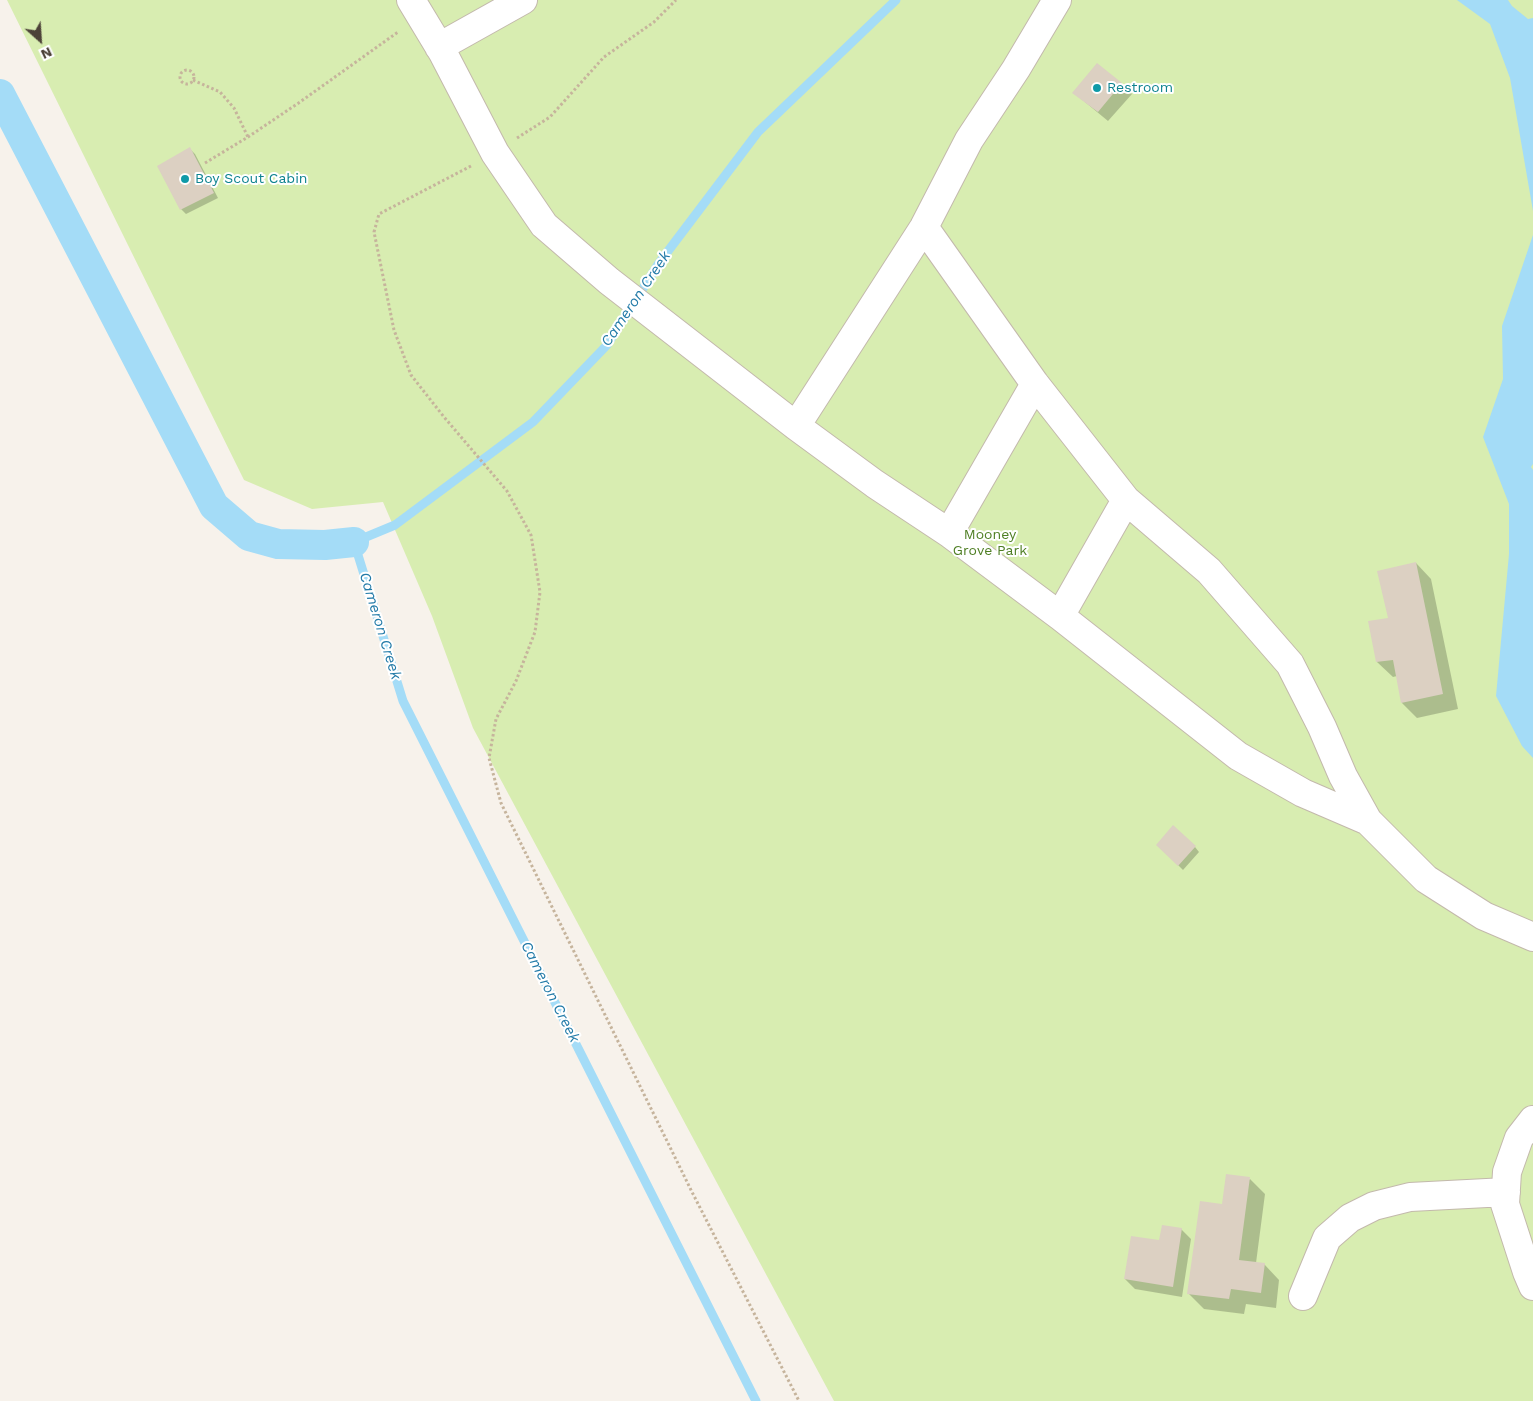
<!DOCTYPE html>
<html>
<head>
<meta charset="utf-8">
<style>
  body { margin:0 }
  #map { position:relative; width:1533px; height:1401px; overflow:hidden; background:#f7f2eb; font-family:"Work Sans",sans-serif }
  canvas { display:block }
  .north { position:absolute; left:15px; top:15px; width:50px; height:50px; -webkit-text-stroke:4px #fff; paint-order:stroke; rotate:154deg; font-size:14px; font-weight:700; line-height:20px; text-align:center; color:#4c4238 }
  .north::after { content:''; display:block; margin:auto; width:18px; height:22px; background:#4c4238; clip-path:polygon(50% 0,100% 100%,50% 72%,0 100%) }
</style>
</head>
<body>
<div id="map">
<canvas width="1533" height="1401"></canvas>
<div class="north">N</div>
</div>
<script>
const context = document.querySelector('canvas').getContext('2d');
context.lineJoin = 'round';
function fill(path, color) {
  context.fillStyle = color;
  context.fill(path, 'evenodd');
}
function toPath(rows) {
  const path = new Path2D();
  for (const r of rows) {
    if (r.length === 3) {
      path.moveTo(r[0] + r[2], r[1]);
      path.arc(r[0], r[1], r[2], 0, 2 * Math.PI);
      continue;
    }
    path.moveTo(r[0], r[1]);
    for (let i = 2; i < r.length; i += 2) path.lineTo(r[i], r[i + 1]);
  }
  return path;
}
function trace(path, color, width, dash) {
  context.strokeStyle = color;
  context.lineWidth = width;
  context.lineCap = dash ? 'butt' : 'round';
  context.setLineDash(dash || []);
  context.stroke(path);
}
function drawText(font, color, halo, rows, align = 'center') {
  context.font = font + ' "Work Sans",sans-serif';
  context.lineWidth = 4;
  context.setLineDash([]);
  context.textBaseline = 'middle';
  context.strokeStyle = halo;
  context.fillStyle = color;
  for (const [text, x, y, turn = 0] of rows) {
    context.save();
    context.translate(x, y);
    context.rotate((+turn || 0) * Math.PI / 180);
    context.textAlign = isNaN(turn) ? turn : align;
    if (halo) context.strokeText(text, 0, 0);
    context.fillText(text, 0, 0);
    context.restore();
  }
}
fill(toPath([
  [7,0,1533,0,1533,1401,834,1401,473,728,432,616,383,502,312,509,244,480]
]), '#d8edb1');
fill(toPath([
  [1457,0,1508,0,1512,6,1528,19,1533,18,1533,211,1510,78,1490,24],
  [1533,235,1533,464,1531,467,1533,470,1533,758,1522,746,1496,696,1509,554,1509,504,1483,437,1503,379,1502,326]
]), '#a4dcf7');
fill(toPath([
  [1097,64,1132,94,1108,121,1074,93],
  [190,149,195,154,218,198,186,214,181,209,159,166],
  [1416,563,1431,579,1458,709,1417,718,1402,703,1397,676,1393,677,1377,662,1389,619],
  [1158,845,1195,847,1199,852,1183,870],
  [1250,1179,1265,1194,1256,1263,1264,1264,1279,1280,1276,1308,1246,1304,1244,1314,1204,1309,1188,1293,1223,1206],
  [1181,1229,1191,1239,1182,1297,1135,1289,1125,1279,1160,1242]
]), '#0003');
trace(toPath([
  [756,1401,403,701,354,542,395,525,533,422,607,345,659,263,758,132,896,0]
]), '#a4dcf7', 9);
trace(toPath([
  [0,94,214,506,249,536,278,544,325,545,354,542]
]), '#a4dcf7', 30);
fill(toPath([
  [1097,63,1122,83,1098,112,1072,93],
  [190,147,214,193,180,210,157,166],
  [1416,562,1443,694,1401,703,1393,660,1376,662,1368,621,1388,618,1377,571],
  [1173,825,1196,846,1178,866,1156,845],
  [1226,1174,1250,1177,1239,1260,1265,1263,1261,1293,1231,1289,1229,1299,1187,1294,1200,1201,1222,1204],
  [1162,1225,1182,1228,1173,1287,1124,1279,1131,1236,1159,1240]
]), '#dcd0c2');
const minor = toPath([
  [411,0,443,53,495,153,544,225,609,281,796,426,875,484,949,533,1060,616,1238,756,1303,793,1368,821,1426,879,1484,916,1533,937],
  [439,47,523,0],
  [924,227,1035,384,1126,500,1209,571,1290,664,1322,727,1343,776,1368,821],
  [796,426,924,227,969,140,1016,69,1057,0],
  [949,533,1035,384],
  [1060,616,1126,500],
  [1533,1120,1519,1138,1507,1172,1505,1204,1527,1272,1533,1286],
  [1303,1296,1327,1238,1350,1218,1374,1206,1410,1197,1506,1192]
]);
trace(minor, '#c3b9ac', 30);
trace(toPath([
  [187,77,7],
  [193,80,220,92,234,108,248,137],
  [517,138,550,117,604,57,654,22,676,0],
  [205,163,248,137,300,102,398,32],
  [471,166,379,214,374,232,394,330,411,375,444,417,507,491,531,535,540,592,535,632,516,681,496,719,489,758,501,803,692,1192,799,1401]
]), '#c6b49c', 3, [2.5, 2.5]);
trace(minor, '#fff', 28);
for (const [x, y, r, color] of [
  [1097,88,5,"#0f9aa8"],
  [185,179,5,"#0f9aa8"]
]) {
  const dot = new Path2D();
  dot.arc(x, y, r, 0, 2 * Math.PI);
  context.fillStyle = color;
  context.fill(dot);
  trace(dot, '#fff', 2);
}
drawText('14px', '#0d838f', '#fff', [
  ["Restroom",1107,88],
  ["Boy Scout Cabin",195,179]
], 'left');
drawText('14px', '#4e7e23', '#fff', [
  ["Mooney",990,535],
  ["Grove Park",990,551]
]);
drawText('italic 15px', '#237ba8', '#fff', [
  ["Cameron Creek",636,299,-56],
  ["Cameron Creek",380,626,73],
  ["Cameron Creek",550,992,63]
]);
</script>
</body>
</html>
